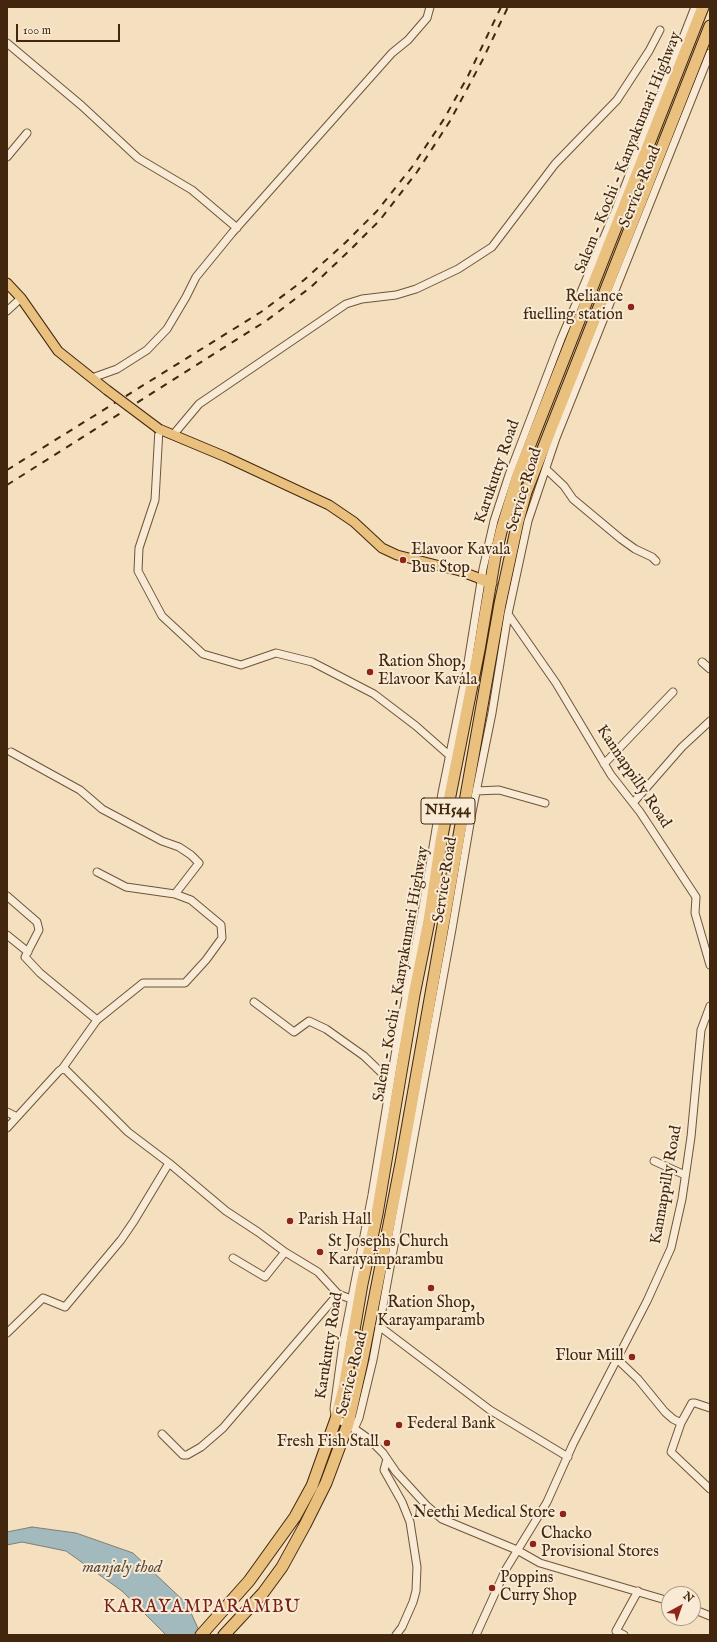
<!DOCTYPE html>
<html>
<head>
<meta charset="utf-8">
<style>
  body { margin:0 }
  #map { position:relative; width:717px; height:1642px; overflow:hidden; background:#f4dfbe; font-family:"IM FELL English",serif }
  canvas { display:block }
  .frame { position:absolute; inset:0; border:8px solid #42270e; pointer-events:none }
  .north { position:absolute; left:661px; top:1586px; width:40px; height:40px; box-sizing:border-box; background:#f8ead5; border:1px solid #af9c85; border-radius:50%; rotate:40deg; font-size:11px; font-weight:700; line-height:16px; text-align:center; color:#42270e }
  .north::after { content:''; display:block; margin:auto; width:14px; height:18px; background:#8f2418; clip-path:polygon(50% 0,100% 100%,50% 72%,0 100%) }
  .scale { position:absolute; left:16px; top:24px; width:104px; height:18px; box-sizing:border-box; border:2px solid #42270e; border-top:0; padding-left:5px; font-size:12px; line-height:14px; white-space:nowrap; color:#42270e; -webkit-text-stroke:3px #f8ead5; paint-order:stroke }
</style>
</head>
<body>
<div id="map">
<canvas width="717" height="1642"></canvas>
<div class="frame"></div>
<div class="north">N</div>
<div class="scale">100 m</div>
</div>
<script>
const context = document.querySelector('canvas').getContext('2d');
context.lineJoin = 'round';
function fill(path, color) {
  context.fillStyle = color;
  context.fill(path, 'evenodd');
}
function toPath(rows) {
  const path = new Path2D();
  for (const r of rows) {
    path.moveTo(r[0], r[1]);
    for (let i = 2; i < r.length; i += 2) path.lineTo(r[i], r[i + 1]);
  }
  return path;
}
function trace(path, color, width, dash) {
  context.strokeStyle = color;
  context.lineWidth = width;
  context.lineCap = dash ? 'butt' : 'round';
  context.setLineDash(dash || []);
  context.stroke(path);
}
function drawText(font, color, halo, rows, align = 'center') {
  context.font = font + ' "IM FELL English",serif';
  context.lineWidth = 4;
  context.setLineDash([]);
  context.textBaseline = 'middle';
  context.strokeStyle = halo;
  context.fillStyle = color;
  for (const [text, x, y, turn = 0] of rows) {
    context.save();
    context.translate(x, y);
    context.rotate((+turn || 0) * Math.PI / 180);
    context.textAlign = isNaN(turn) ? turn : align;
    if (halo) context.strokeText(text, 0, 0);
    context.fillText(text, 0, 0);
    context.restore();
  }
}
const water = toPath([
  [32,1527,76,1533,133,1553,187,1604,201,1635,166,1635,122,1591,66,1551,22,1542,7,1545,7,1532,32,1527]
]);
fill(water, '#a2b9bd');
trace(water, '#7c7f77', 1);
const minor = toPath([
  [7,43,82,106,138,158,192,190,237,228],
  [7,157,27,133],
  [7,311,21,298],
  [92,378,117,369,147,350,167,329,186,297,196,277,232,233,392,53,408,40,427,18,430,7],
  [159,429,155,500,139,548,138,571,162,616,203,654,241,665,276,653,312,662,374,694,416,726,450,756],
  [173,435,199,404,346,304,362,299,396,295,416,289,458,269,492,247,555,164,617,100,649,51,660,30],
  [546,469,564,486,573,499,621,539,635,549,652,557,656,561],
  [508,614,556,683,611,775,640,812,696,897,695,913,710,965],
  [702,662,710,669],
  [11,752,80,790,102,809,162,841,179,847,191,855,199,863,175,894],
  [604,764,673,692],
  [476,791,499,790,545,803],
  [633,803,682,747,710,721],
  [7,896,37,922,39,930,25,957,40,973,97,1020],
  [7,935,28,952],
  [254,1002,294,1032,309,1021,326,1029,364,1056,391,1082],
  [62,1069,97,1020,143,983,185,983,206,960,222,938,221,925,191,900,175,894,126,887,97,872],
  [7,1112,17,1117],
  [7,1128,59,1071,62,1069,66,1070,128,1132,169,1163,226,1211,258,1232,285,1252,318,1272,338,1294,351,1299],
  [654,1161,685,1175],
  [233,1258,265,1277,285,1252],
  [379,1326,490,1410,568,1457],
  [7,1333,43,1298,65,1307,121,1240,134,1221,169,1163],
  [617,1359,638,1379,665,1412,673,1419,681,1423,692,1403,695,1403,710,1408],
  [681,1423,671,1452,710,1489],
  [354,1429,359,1418,373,1360,452,929,472,812,492,713,508,614,528,521,556,438,710,53],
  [162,1434,183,1455,187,1455,201,1447,223,1428,338,1294],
  [387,1459,384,1470,402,1502,410,1522,417,1567,416,1591,413,1602,402,1627,396,1635],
  [669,1601,540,1563,517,1550,442,1519,427,1506,396,1472,383,1453,369,1439,348,1424,336,1419,334,1409,343,1343,372,1195,395,1055,423,907,442,793,466,675,483,569,494,521,509,475,561,339,616,209,695,7],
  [693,1609,710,1616],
  [476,1635,506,1569,547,1502,573,1444,647,1301,671,1248,682,1199,691,1137,701,1030,710,1006],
  [624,1635,616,1631,638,1591]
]);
const major = toPath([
  [7,283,21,298,58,351,107,390],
  [159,429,226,457,329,505,354,522,382,548,397,555,460,571,481,579]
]);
const highway = toPath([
  [481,579,491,583],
  [201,1635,249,1581,295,1517,312,1486,336,1419,344,1388,362,1284,377,1214,414,995,429,921,441,841,479,650,495,557,502,528,518,475,703,7],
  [224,1635,263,1593,282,1567,305,1525,326,1483,348,1424,362,1362,401,1163,500,604,518,521,526,492,710,26]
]);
trace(minor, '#6e553a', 9);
trace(major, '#42270e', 11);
trace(highway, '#42270e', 13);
trace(minor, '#f8ead5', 7);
trace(major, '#eac07f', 9);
trace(highway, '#eac07f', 11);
trace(toPath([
  [7,470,261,312,304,280,345,243,377,211,412,167,444,119,468,76,501,7],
  [7,485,266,321,311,287,349,251,380,220,417,172,450,121,482,61,508,7]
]), '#42270e', 2, [7, 7]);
const majorBridge = toPath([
  [107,390,159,429]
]);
trace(majorBridge, '#42270e', 11, []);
trace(majorBridge, '#eac07f', 9);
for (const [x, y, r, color] of [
  [631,307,4,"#8f2418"],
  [403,560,4,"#8f2418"],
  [370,672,4,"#8f2418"],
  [290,1221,4,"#8f2418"],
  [320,1252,4,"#8f2418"],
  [431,1288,4,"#8f2418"],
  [632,1357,4,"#8f2418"],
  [399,1425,4,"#8f2418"],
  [387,1443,4,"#8f2418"],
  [563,1514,4,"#8f2418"],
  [533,1544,4,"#8f2418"],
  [492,1588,4,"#8f2418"]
]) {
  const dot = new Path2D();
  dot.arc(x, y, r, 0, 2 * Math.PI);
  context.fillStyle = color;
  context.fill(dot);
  trace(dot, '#f8ead5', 1.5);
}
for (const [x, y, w] of [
  [448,811,54]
]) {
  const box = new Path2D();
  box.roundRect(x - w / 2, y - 13, w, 26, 3);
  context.fillStyle = '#f8ead5';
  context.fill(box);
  trace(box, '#42270e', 1);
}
drawText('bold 15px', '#42270e', null, [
  ["NH544",448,811]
]);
drawText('16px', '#42270e', '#f8ead5', [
  ["Salem - Kochi - Kanyakumari Highway",629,153,-68],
  ["Service Road",641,187,-68],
  ["Karukutty Road",498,472,-71],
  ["Service Road",525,490,-73],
  ["Kannappilly Road",633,777,56],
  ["Service Road",446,880,-81],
  ["Salem - Kochi - Kanyakumari Highway",402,974,-80],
  ["Kannappilly Road",667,1185,-80],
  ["Karukutty Road",330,1346,-81],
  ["Service Road",353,1374,-76]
]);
drawText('16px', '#42270e', '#f8ead5', [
  ["Reliance",623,298,"right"],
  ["fuelling station",623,316,"right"],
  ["Elavoor Kavala",411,551],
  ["Bus Stop",411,569],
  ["Ration Shop,",378,663],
  ["Elavoor Kavala",378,681],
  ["Parish Hall",298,1221],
  ["St Josephs Church",328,1243],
  ["Karayamparambu",328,1261],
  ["Ration Shop,",431,1304,"center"],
  ["Karayamparamb",431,1322,"center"],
  ["Flour Mill",624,1357,"right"],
  ["Federal Bank",407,1425],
  ["Fresh Fish Stall",379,1443,"right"],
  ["Neethi Medical Store",555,1514,"right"],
  ["Chacko",541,1535],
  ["Provisional Stores",541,1553],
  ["Poppins",500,1579],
  ["Curry Shop",500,1597]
], 'left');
drawText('italic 17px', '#5a4c3a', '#f8ead5', [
  ["manjaly thod",122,1569]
]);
context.letterSpacing = '1px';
drawText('18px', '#7a1f14', '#f8ead5', [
  ["KARAYAMPARAMBU",202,1608]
]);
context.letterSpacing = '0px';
</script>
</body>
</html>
